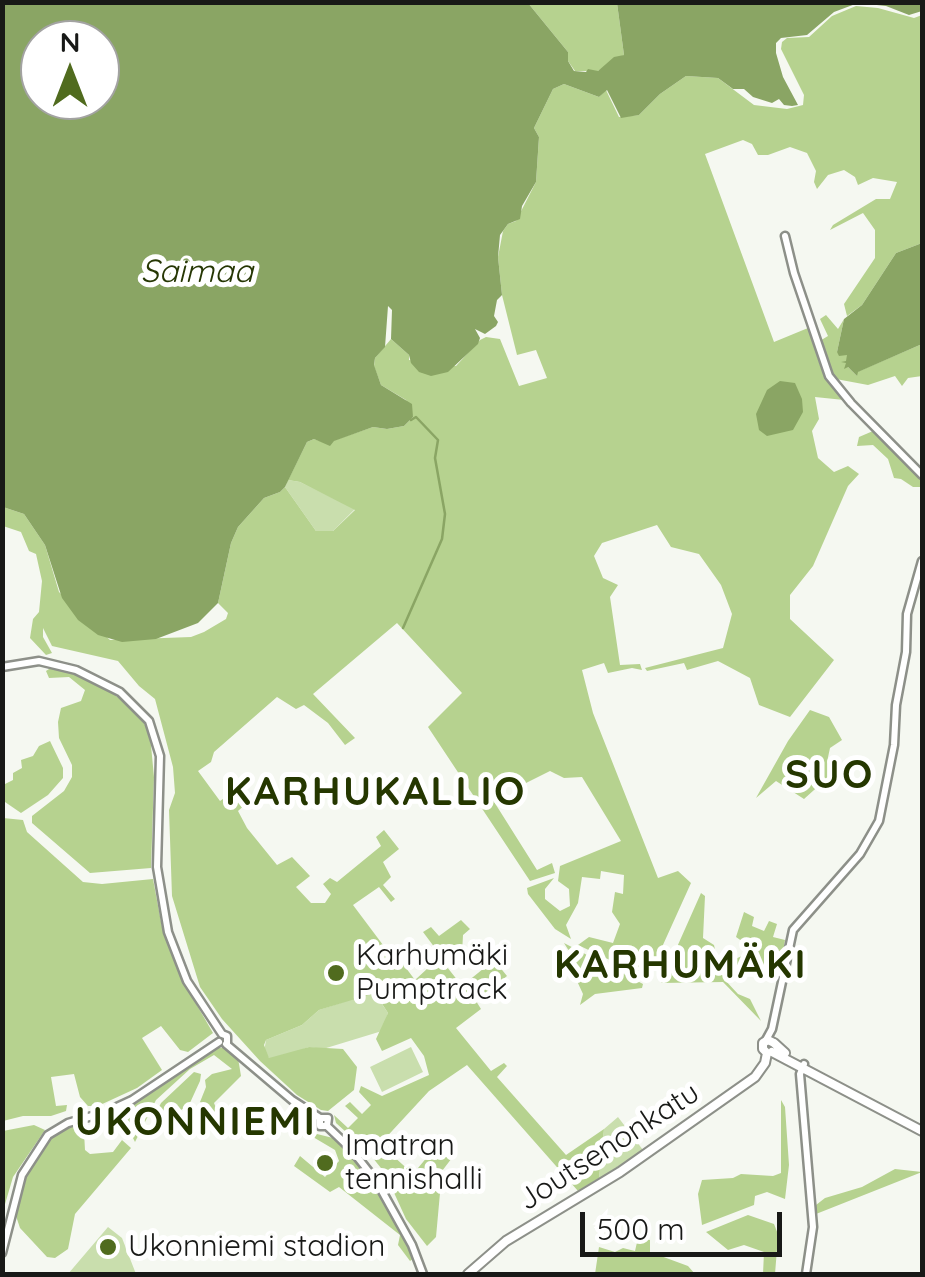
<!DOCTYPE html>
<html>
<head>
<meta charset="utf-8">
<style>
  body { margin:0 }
  #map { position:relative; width:925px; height:1277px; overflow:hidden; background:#f5f8f1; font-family:Quicksand,sans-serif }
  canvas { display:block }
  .frame { position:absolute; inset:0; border:5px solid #181917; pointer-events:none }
  .north { position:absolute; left:20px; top:20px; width:100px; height:100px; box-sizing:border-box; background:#fff; border:2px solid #a3a3a2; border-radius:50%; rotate:0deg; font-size:28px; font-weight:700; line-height:40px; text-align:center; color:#181917 }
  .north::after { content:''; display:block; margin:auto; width:35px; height:45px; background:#506b1e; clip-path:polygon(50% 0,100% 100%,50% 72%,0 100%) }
  .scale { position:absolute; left:580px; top:1212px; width:202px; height:45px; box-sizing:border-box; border:5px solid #181917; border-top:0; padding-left:12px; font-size:30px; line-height:35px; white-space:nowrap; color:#181917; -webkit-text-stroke:8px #fff; paint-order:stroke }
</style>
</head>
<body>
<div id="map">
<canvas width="925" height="1277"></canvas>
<div class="frame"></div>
<div class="north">N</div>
<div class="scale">500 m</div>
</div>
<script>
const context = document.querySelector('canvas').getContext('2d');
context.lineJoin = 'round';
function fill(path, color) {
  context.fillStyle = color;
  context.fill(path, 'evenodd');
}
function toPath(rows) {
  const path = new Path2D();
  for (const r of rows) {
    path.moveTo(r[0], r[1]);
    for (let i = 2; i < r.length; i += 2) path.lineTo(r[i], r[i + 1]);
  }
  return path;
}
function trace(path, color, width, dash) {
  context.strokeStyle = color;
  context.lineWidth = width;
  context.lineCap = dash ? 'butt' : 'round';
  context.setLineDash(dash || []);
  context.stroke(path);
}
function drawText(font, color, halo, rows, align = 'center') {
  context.font = font + ' Quicksand,sans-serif';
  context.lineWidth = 10;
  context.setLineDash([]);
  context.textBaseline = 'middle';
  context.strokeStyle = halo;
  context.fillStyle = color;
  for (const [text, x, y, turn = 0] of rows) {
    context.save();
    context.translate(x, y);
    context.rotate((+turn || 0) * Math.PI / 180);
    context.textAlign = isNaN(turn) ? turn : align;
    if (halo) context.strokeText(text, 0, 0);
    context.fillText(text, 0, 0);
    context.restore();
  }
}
fill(toPath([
  [288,480,300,482,355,509,333,531,316,531,285,487],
  [374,992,388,1013,382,1031,323,1049,309,1047,278,1058,269,1058,264,1052,266,1040,302,1025,319,1010],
  [411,1047,423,1072,382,1092,370,1067],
  [618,1117,643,1150,588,1186,599,1178,604,1129],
  [108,1227,122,1238,136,1274,68,1274]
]), '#c9dead');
fill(toPath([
  [528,3,617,3,624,55,598,71,575,71,568,61,568,52],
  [856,6,878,8,914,18,922,15,922,243,896,253,862,305,847,316,844,304,875,258,875,230,863,213,830,230,833,225,876,199,890,199,897,182,873,178,858,185,855,177,844,170,828,175,817,189,814,182,816,171,807,153,790,147,768,155,758,155,752,144,743,140,705,154,774,342,808,328,821,368,844,400,815,397,819,419,812,431,818,458,834,472,848,466,859,474,848,486,813,566,790,595,790,619,834,660,790,717,759,705,750,678,718,661,687,670,684,663,647,671,645,668,723,648,732,614,721,585,699,554,671,547,657,525,602,543,594,556,603,578,618,585,610,597,620,665,640,664,642,670,632,668,608,673,604,663,582,670,593,713,658,878,678,871,691,883,648,978,578,945,589,937,613,943,620,924,612,912,615,892,623,894,624,875,601,871,600,879,582,877,578,903,566,925,571,939,555,929,528,894,527,888,554,878,545,889,545,899,560,911,570,906,569,889,558,881,560,866,621,841,582,777,564,778,550,771,514,789,506,779,486,789,537,870,552,863,555,873,530,881,428,727,462,693,397,623,313,694,355,738,345,745,328,723,304,705,296,709,277,697,214,752,211,762,198,771,220,801,236,790,247,803,238,811,247,828,277,865,292,857,310,876,296,887,311,903,325,903,331,894,323,884,330,878,337,882,381,846,376,837,384,830,399,849,383,862,391,877,383,885,395,899,391,902,379,887,353,905,392,957,400,960,415,980,441,956,423,932,431,927,439,936,461,920,470,929,463,935,462,954,447,967,462,986,494,960,507,976,476,1001,481,1009,456,1028,491,1071,504,1063,507,1066,497,1077,566,1155,604,1129,599,1178,578,1191,467,1065,429,1091,380,1144,413,1174,443,1138,455,1154,442,1171,436,1237,427,1246,406,1219,385,1173,368,1152,336,1123,334,1115,348,1128,358,1118,345,1106,350,1102,362,1114,371,1105,359,1092,361,1086,382,1096,429,1075,424,1056,411,1038,382,1051,376,1039,388,1013,375,993,319,1010,302,1025,266,1040,264,1045,269,1058,309,1047,343,1049,357,1067,354,1090,328,1111,321,1110,297,1095,260,1061,222,1019,200,987,172,896,169,810,175,793,173,767,155,699,139,686,118,661,52,646,43,628,43,637,52,653,46,655,30,638,33,619,39,612,42,581,36,554,29,551,21,532,3,526,3,507,24,514,45,545,59,592,110,640,191,637,204,632,226,619,228,613,218,603,231,543,238,527,264,498,280,492,285,487,316,531,333,531,355,510,300,482,288,480,307,442,314,439,326,443,373,427,387,429,404,426,413,417,406,400,381,385,374,366,375,358,391,339,409,355,409,360,456,366,480,340,486,337,500,339,519,386,547,378,536,350,517,355,502,295,498,257,503,231,508,224,516,221,536,182,539,137,534,128,553,89,564,84,599,97,606,90,619,117,639,115,660,94,686,76,718,78,754,105,787,109,803,105,804,95,781,49,782,42,787,38,809,37,832,16],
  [826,315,838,329,844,319,837,352,847,354,847,366,857,376,857,372,922,344,922,376,908,378,902,386,895,376,868,385,836,379,826,365,818,342,828,336,820,319],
  [873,431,920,476,922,487,913,487,901,479,894,478,888,459,873,445,857,446,859,437],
  [52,667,74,672,105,688,126,703,143,721,150,735,154,777,151,868,90,873,32,823,32,816,64,791,72,777,72,765,59,738,58,722,61,708,81,701,85,690,69,677,49,678,46,671],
  [810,710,829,717,842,740,830,748,827,762,833,773,804,799,776,781,756,798,788,741],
  [50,741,63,768,63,778,48,795,21,813,5,802,3,785,13,780,13,773,22,768,21,760,33,756,39,746],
  [3,818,23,820,27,832,83,882,102,884,153,879,162,927,187,988,213,1033,188,1052,180,1050,161,1026,142,1038,162,1070,137,1088,98,1106,88,1106,80,1097,74,1074,51,1077,56,1106,67,1105,66,1111,51,1116,23,1116,3,1121],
  [701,893,705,896,703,938,714,945,717,959,731,961,744,955,746,944,736,937,744,912,754,917,752,926,764,931,769,921,777,924,773,937,785,940,781,966,767,980,724,968,724,979,738,994,750,999,761,1021,723,982,661,983],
  [564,943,643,984,642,988,595,994,580,1005,583,994,577,981,556,964,569,951],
  [216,1047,230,1049,238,1058,241,1076,214,1103,218,1113,209,1112,200,1102,206,1087,205,1080,212,1074,232,1069,214,1055,190,1069,156,1100,135,1142,120,1112],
  [194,1072,201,1074,200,1081,189,1105,165,1120,152,1121,161,1103],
  [781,1100,785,1107,789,1165,785,1199,767,1192,755,1196,754,1205,702,1225,698,1194,702,1180,733,1178,741,1174,773,1176,781,1173],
  [79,1121,84,1132,85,1150,90,1154,113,1152,122,1140,131,1148,75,1214,68,1249,55,1258,47,1257,20,1228,16,1216,18,1199,28,1171,48,1139],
  [34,1125,45,1130,13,1177,3,1211,3,1131],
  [317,1134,333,1138,357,1160,408,1240,413,1259,410,1261,398,1245,400,1235,339,1187,330,1192,294,1166,300,1156,325,1177,339,1161,335,1150,313,1137],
  [895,1169,922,1172,816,1214,816,1205,825,1198,862,1187],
  [748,1215,774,1224,781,1242,777,1249,775,1274,763,1274,764,1252,744,1245,728,1250,706,1232],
  [638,1238,650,1240,650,1252,688,1266,695,1274,595,1274,599,1247,615,1252,623,1248,635,1251]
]), '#b6d28f');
fill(toPath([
  [922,2,922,11,909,15,886,6,858,3,834,12,807,35,781,38,776,43,776,53,783,77,798,105,792,106,784,105,779,99,772,103,753,97,744,89,733,89,718,78,686,76,660,94,639,115,621,118,607,90,599,97,564,84,553,89,534,128,539,137,536,182,522,206,520,219,508,224,500,235,498,257,502,295,497,300,494,316,498,322,496,326,485,334,475,329,480,338,478,344,448,372,431,376,419,372,411,363,409,355,391,339,392,310,388,306,385,347,375,358,374,365,381,385,412,404,413,417,404,426,387,429,373,427,334,441,330,446,314,439,307,442,285,487,280,492,264,498,238,527,231,543,218,603,198,623,156,639,122,642,98,635,78,620,62,598,45,545,24,514,3,507,3,3,528,3,568,52,568,61,574,71,586,72,588,69,598,71,614,57,624,55,617,3],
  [40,40,100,40,100,100,40,100],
  [922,243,922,344,858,372,857,376,848,367,844,369,846,363,841,362,846,361,847,355,839,356,837,352,844,319,862,305,896,253],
  [780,381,795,383,802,399,803,412,793,430,767,436,759,430,756,414,767,390]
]), '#8aa564');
trace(toPath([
  [403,628,442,539,445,514,435,458,438,440,416,417,411,420]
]), '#8aa564', 2.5);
const tertiary = toPath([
  [785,236,794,273,829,376,851,403,922,475],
  [2,667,39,661,76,670,120,692,149,721,160,756,157,867,168,932,187,981,222,1034,227,1036,227,1043],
  [766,1040,772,1029,793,930,860,854,879,821,894,745,896,705,906,652,907,614,922,561],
  [226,1044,292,1100,320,1118,328,1118,327,1126],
  [804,1064,800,1074,813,1227,806,1274],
  [320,1118,320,1126,327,1126,351,1149,377,1182,412,1245,423,1274],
  [2,1253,22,1175,48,1135,68,1123,106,1112,132,1100,219,1042]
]);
const secondary = toPath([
  [774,1043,785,1053],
  [772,1052,922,1131],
  [767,1053,763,1049,763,1043,768,1040,774,1043],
  [468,1274,506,1241,620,1172,755,1077,765,1063,767,1053]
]);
trace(tertiary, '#8d9089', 11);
trace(secondary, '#8d9089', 12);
trace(tertiary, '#fff', 6);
trace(secondary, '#fff', 8);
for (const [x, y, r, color] of [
  [336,973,10,"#506b1e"],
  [325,1163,10,"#506b1e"],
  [108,1247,10,"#506b1e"]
]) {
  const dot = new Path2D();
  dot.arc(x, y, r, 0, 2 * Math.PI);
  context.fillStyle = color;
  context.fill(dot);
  trace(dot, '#fff', 4);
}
drawText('30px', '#181917', '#fff', [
  ["Karhumäki",356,956],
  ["Pumptrack",356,990],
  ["Imatran",345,1146],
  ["tennishalli",345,1180],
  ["Ukonniemi stadion",128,1247]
], 'left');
drawText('30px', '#181917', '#fff', [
  ["Joutsenonkatu",609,1147,-33]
]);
drawText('italic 32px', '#263704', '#fff', [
  ["Saimaa",197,272]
]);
context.letterSpacing = '2.5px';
drawText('bold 40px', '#253700', '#fff', [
  ["SUO",830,776],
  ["KARHUKALLIO",376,793],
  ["KARHUMÄKI",681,966],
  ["UKONNIEMI",196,1123]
]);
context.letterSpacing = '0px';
</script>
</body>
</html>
